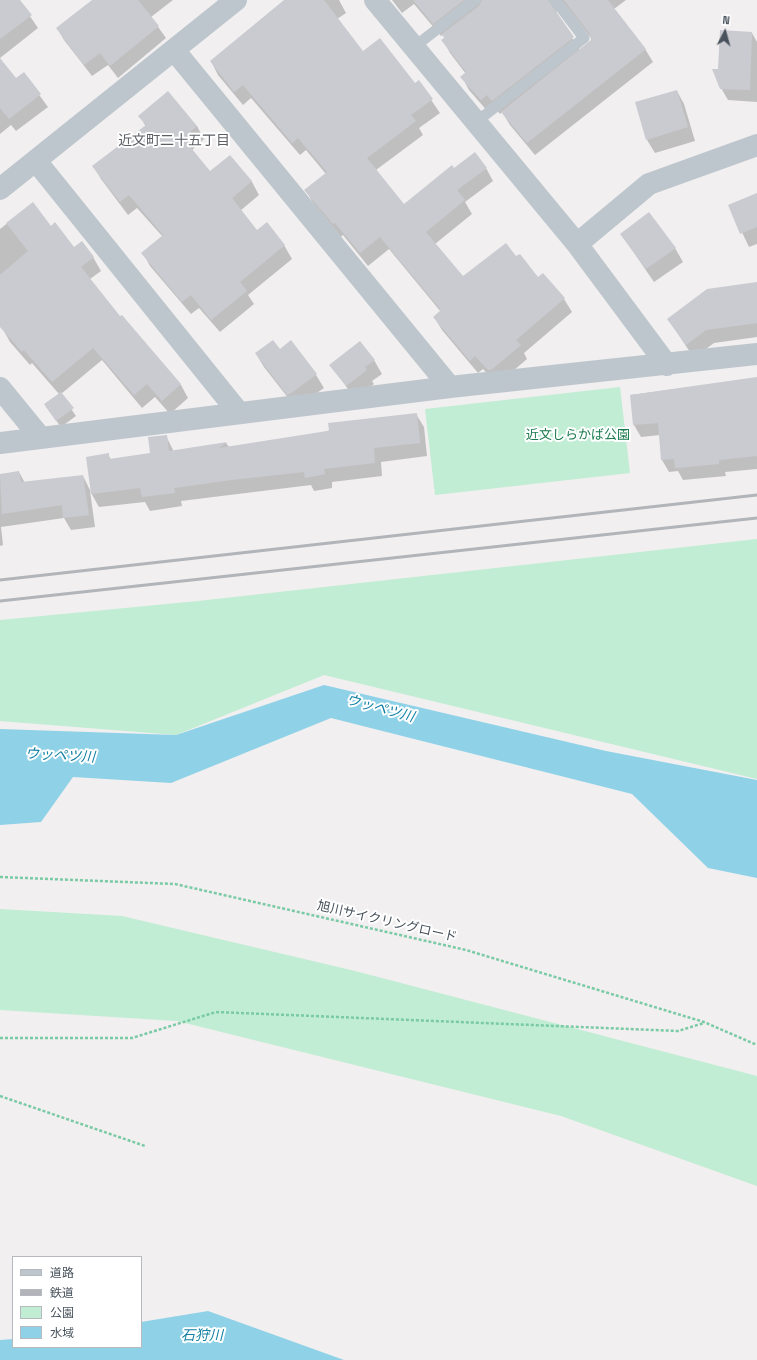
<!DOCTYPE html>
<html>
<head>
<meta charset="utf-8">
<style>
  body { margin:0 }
  #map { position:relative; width:757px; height:1360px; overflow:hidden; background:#f1efef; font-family:"Space Grotesk","Noto Sans JP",sans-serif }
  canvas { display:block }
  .legend { position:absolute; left:12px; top:1256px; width:130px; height:92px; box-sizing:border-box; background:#fff; border:1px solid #b6babe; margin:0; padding:5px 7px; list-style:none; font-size:12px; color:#48525c }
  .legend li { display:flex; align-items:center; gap:8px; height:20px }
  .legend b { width:20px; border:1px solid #b6babe }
  .north { position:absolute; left:705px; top:12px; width:40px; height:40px; -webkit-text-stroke:3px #fff; paint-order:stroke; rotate:6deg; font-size:11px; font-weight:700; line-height:16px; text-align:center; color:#48525c }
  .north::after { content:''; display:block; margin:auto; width:14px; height:18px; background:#48525c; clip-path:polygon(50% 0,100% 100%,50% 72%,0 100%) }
</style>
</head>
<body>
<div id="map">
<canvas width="757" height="1360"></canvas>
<ul class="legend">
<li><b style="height:5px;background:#bec6cd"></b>道路</li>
<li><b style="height:5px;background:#b1b4b9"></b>鉄道</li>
<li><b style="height:11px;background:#c0edd3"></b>公園</li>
<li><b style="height:11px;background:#8fd2e8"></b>水域</li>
</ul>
<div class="north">N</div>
</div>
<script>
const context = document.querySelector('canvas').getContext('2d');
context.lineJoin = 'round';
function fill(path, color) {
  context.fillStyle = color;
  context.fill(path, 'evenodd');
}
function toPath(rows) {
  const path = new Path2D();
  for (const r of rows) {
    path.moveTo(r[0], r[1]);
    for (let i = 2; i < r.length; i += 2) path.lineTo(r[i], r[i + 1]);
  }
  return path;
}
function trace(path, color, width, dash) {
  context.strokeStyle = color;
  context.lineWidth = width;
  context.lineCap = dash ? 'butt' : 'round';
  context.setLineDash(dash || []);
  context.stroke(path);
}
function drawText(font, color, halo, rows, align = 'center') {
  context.font = font + ' "Space Grotesk","Noto Sans JP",sans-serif';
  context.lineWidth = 4;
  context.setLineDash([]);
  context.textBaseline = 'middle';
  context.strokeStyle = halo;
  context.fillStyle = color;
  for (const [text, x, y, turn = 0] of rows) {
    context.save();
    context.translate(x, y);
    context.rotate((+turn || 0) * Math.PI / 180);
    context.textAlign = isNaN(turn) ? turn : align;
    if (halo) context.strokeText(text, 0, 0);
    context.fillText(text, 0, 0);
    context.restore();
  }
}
fill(toPath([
  [620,387,630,473,435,495,425,409],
  [757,539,757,779,324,675,176,735,0,721,0,620,198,601],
  [0,909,122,916,355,971,757,1076,757,1186,561,1116,177,1021,0,1010]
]), '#c0edd3');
fill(toPath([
  [324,685,606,751,757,780,757,878,708,868,632,794,331,718,171,783,73,777,41,822,0,825,0,729,176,735],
  [208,1311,344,1360,0,1360,0,1340,13,1339,13,1347,141,1347,141,1322]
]), '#8fd2e8');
fill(toPath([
  [0,0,19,0,38,28,0,58],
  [107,0,173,0,151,17,166,38,118,78,108,65,92,76,64,40,57,28],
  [286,0,339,0,346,13,337,19,363,52,414,85,419,82,440,113,419,128,423,135,376,170,404,205,454,169,486,168,493,181,465,202,472,214,435,244,463,277,516,258,538,278,543,274,564,299,572,312,524,353,527,359,499,383,496,383,483,369,478,373,442,330,434,317,441,312,389,249,368,266,343,235,341,237,313,203,306,190,326,174,306,150,300,155,251,98,243,105,218,75,211,61],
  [392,0,626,0,614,9,645,49,653,62,535,155,510,125,502,112,500,114,495,108,489,113,469,90,462,77,466,74,450,53,443,40,445,38,443,35,441,36,414,4,402,13],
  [566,6,591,38,592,41,580,50,556,14,558,7],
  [752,33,757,42,757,102,728,100,721,88,719,70],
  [0,60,16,79,24,74,48,107,16,131,11,125,0,134],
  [677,91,684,104,695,141,655,153,647,140],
  [140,116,197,126,204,139,192,150,210,173,230,157,252,182,259,195,240,211,257,231,284,245,292,259,248,295,254,304,220,332,199,308,191,314,150,266,143,253,163,237,137,208,128,215,101,179,93,166,146,127],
  [757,194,757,244,749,247,729,205],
  [33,203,51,227,74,248,93,257,101,271,90,279,120,318,122,316,181,385,188,398,170,414,155,397,142,408,102,360,61,394,76,416,61,427,49,411,45,405,59,394,32,363,30,365,10,342,0,324,0,229],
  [621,234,675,248,683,262,654,282],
  [757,283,757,337,714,343,694,358,668,319],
  [291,342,316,375,324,388,296,408,264,367,256,354,280,350],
  [374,360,382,374,372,381,374,384,355,399,331,365],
  [757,378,757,469,725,472,726,476,683,480,678,471,669,472,662,460,660,435,641,437,634,425,631,395],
  [416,414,424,427,427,456,381,462,382,476,332,482,332,488,314,491,311,485,181,501,182,506,150,511,145,502,99,507,90,491,95,527,71,530,64,518,1,527,3,545,0,546,0,475,19,472,25,483,83,476,91,492,108,454,111,460,151,454,166,436,174,452,226,443,229,447,327,432]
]), '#0003');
fill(toPath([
  [0,0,20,0,32,15,0,39],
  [92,0,138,0,159,26,110,66,100,53,84,65,56,28],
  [284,0,324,0,363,51,380,38,415,83,419,80,433,99,411,115,416,121,367,158,404,204,452,165,454,168,475,152,487,168,457,190,465,200,426,232,463,276,506,243,516,256,520,254,538,277,543,273,565,298,516,340,521,345,491,370,488,370,475,356,470,361,433,317,441,310,380,237,360,253,335,223,333,224,304,190,327,172,298,138,292,143,243,85,234,92,210,61],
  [413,0,464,0,433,24],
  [482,0,548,0,574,37,492,101,487,95,481,100,460,77,466,72,441,40,444,38,442,34,479,6],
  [564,0,608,0,646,49,527,143,501,112,591,40,590,34],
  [720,30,752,32,750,90,720,89,712,69,718,69],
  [0,58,16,78,24,72,41,94,9,119,0,108],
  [677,90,688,127,646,140,635,102],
  [168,91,197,126,183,138,210,171,230,155,252,181,232,198,257,230,267,222,285,245,240,282,247,291,211,320,191,295,182,302,141,253,163,235,129,195,120,202,92,166,146,125,138,116],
  [757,193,757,227,740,234,728,205],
  [33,202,51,226,55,222,74,247,82,241,94,257,81,267,120,316,122,315,181,384,162,401,147,384,134,395,93,348,52,382,24,350,22,352,0,327,0,275,28,251,6,223],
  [649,212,676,248,646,269,620,234],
  [757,282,757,323,706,330,686,345,667,319,707,289],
  [273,340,280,349,291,340,317,374,290,394,287,395,255,353],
  [360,341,375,360,365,367,367,370,346,386,329,365],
  [757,377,757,456,719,460,719,464,675,468,674,459,661,460,658,423,633,425,630,395],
  [61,392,74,408,56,421,44,404],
  [417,413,420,443,374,448,375,463,324,469,325,474,305,478,304,472,231,480,174,488,175,493,142,497,140,488,91,494,86,457,109,453,109,459,150,453,148,437,167,435,169,451,227,442,219,448,327,431,329,430,328,423],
  [19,471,21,482,83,475,89,515,63,518,62,505,2,514,0,474]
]), '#c9cbd1');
trace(toPath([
  [0,877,175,884,466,950,704,1022,757,1045],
  [0,1038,132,1038,216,1012,678,1031,704,1023],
  [0,1096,145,1146]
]), '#79caa5', 2.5, [3, 2]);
trace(toPath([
  [414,47,475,0],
  [476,122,584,38,555,0]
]), '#bec6cd', 11);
trace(toPath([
  [375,0,577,244,667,365],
  [174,50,450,387],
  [36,161,239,413],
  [0,189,236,0],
  [577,244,649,184,757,145],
  [0,388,40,437],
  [0,443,450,387,757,354]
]), '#bec6cd', 22);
trace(toPath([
  [0,580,757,495],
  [0,601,757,518]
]), '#b1b4b9', 3);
drawText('13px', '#1b7a4e', '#fff', [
  ["近文しらかば公園",578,435]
]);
drawText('13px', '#48525c', '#fff', [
  ["旭川サイクリングロード",387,922,13]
]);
drawText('14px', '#5c5f64', '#fff', [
  ["近文町二十五丁目",174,141]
]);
drawText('italic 14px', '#1380a4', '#fff', [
  ["ウッペツ川",380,709,15],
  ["ウッペツ川",60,756,3],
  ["石狩川",202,1336]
]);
</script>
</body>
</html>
